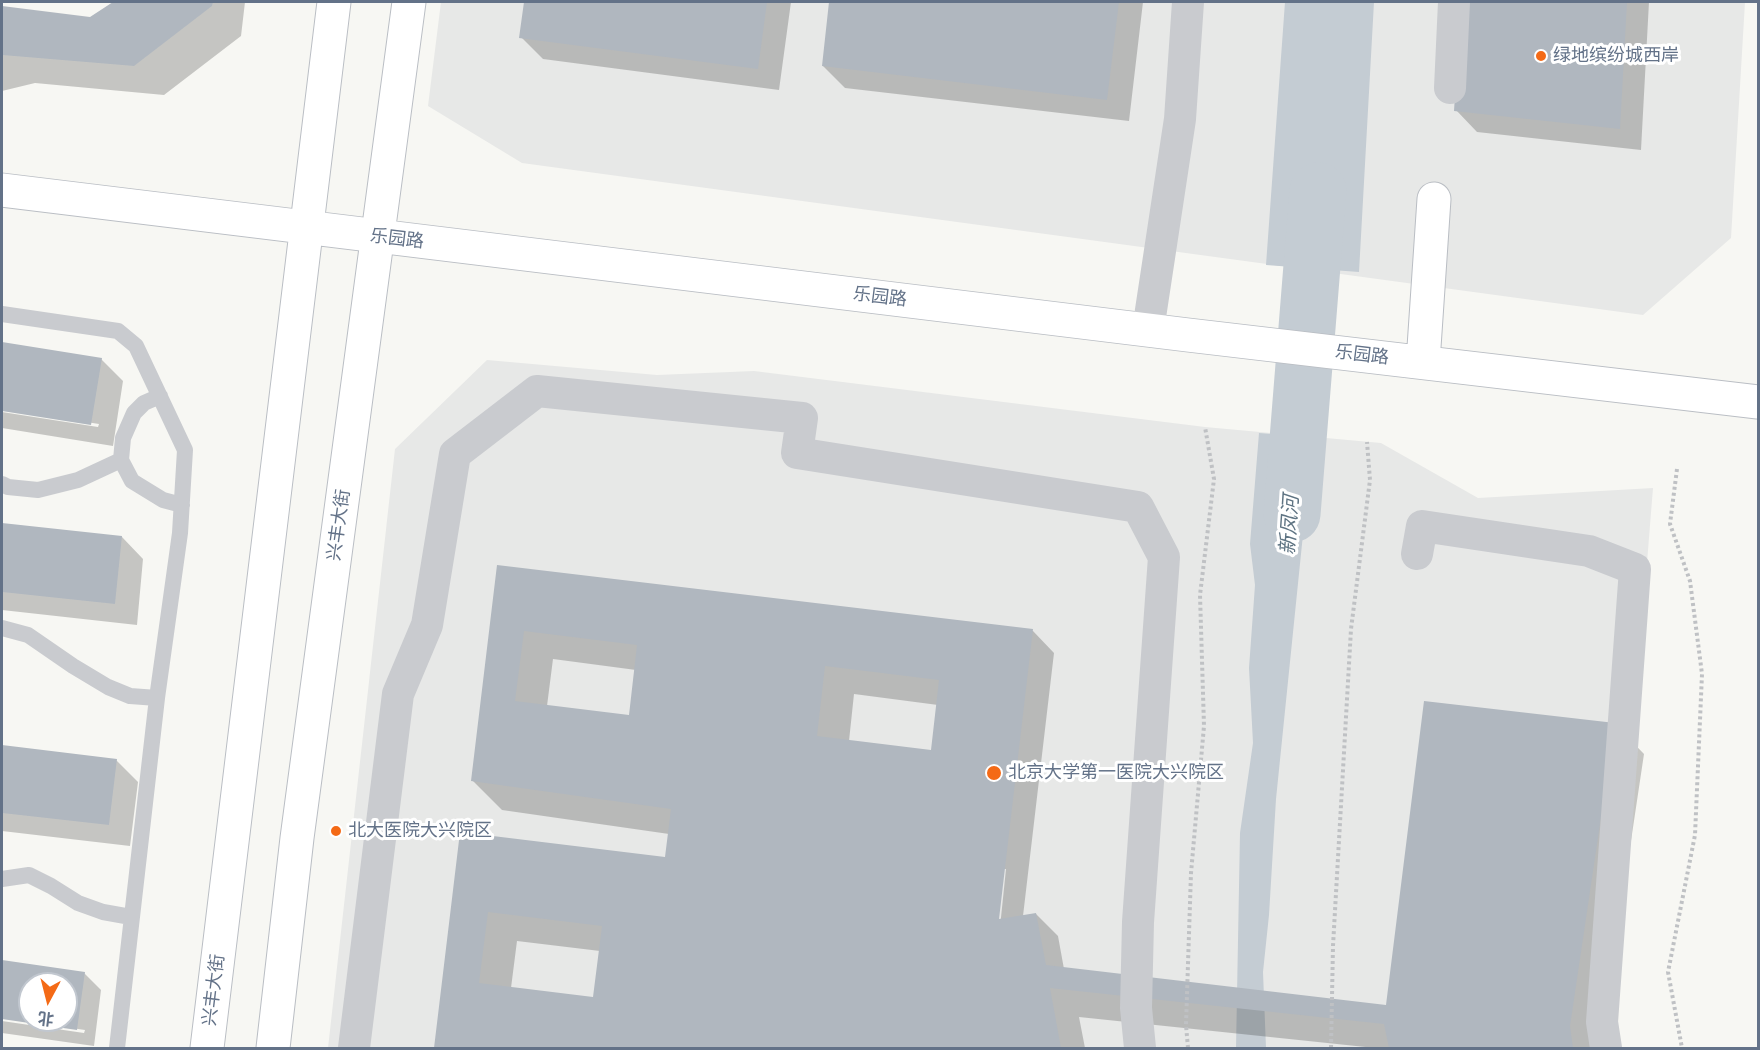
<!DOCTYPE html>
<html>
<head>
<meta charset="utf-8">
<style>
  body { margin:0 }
  #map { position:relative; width:1760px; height:1050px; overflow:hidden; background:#f7f7f3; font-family:Montserrat,"Noto Sans SC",sans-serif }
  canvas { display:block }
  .frame { position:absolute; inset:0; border:3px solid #637288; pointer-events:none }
  .north { position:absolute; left:18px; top:972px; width:60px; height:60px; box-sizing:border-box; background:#fff; border:2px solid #c1c7cf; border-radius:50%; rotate:187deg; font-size:16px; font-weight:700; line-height:24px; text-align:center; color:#637288 }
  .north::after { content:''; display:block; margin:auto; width:21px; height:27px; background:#f46a16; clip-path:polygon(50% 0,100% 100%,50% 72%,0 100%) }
</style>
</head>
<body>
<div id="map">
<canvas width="1760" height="1050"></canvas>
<div class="frame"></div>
<div class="north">北</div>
</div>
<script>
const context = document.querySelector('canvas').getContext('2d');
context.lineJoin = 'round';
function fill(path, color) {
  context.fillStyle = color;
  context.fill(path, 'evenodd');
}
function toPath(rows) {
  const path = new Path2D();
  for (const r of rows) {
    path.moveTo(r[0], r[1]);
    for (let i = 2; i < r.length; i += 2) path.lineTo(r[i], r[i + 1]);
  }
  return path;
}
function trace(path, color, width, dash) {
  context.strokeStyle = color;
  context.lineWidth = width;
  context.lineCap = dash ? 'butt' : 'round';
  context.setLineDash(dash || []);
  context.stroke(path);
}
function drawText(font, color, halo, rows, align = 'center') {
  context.font = font + ' Montserrat,"Noto Sans SC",sans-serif';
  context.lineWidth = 6;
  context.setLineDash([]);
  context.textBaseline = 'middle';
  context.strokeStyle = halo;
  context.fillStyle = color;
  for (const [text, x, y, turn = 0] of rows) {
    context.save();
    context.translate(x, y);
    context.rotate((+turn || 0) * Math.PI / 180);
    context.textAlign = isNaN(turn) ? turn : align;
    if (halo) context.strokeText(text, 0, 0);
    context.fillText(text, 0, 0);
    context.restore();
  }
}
fill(toPath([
  [441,2,1745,2,1731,238,1643,315,522,163,428,106],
  [487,360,657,375,754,371,1205,427,1381,443,1478,498,1653,488,1608,1048,328,1048,395,449]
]), '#e7e8e7');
fill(toPath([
  [1285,2,1374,2,1359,272,1266,265],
  [1259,433,1309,437,1305,462,1306,505,1276,799,1269,915,1263,972,1266,1048,1236,1048,1240,833,1253,743,1249,668,1255,585,1250,544]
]), '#c4ccd3');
fill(toPath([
  [116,2,245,2,241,36,164,95,35,83,2,91,2,8,90,18],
  [526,2,791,2,779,90,543,59,521,37],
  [831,2,1143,2,1129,121,845,88,823,66],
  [1462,2,1649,2,1641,150,1477,132,1456,110],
  [2,344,101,359,123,381,113,446,2,428,2,412,98,427,99,424,2,409],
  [2,524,122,537,143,559,137,625,2,610],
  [498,567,1033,631,1054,653,1023,916,1036,914,1058,936,1064,969,1387,1007,1615,724,1644,754,1600,1048,1375,1048,1079,1017,1085,1048,435,1048,461,833,666,859,669,834,502,810,472,780],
  [553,659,636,670,630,717,547,706],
  [854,694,938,705,932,751,849,741],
  [1003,869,1006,869,1000,927,997,926],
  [517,941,600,951,595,999,511,988],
  [2,747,116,760,138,782,130,846,2,831],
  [2,962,84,973,101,990,94,1046,2,1033,2,1021,84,1033,85,1030,2,1018],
  [30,984,66,984,66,1020,30,1020]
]), '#0003');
trace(toPath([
  [1292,514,1318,191]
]), '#c4ccd3', 57);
fill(toPath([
  [113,2,213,2,212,6,134,66,2,55,2,6,90,17],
  [524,2,767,2,758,69,519,38],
  [829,2,1119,2,1107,100,822,66],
  [1461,2,1627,2,1620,129,1454,111],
  [2,342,102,358,91,425,2,411],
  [2,523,122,536,115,604,2,592],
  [497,565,1033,629,999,919,1036,913,1046,965,1386,1005,1424,701,1615,723,1570,1026,1573,1048,1389,1048,1384,1024,1050,988,1061,1048,434,1048,460,832,665,857,671,809,471,781],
  [524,631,637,645,629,715,515,701],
  [825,666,939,680,931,750,817,736],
  [488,912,602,926,593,997,479,983],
  [2,745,117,759,109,825,2,813],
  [2,960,85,972,77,1030,2,1019],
  [30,984,66,984,66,1020,30,1020]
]), '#b0b7bf');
const secondary = toPath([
  [2,190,1188,335,1758,402],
  [1423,362,1434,199],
  [207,1048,334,2],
  [273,1048,297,838,409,2]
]);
trace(secondary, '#babec4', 35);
trace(toPath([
  [1677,469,1670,524,1690,581,1702,674,1695,835,1668,972,1682,1048],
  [1188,1048,1186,1025,1191,873,1204,726,1200,595,1214,479,1205,427],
  [1331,1048,1333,946,1351,629,1370,480,1367,442]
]), '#bfc1c4', 4, [3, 3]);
trace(toPath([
  [2,314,118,331,136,346,185,450,180,533,157,698,117,1048],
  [121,460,132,481,163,500,182,505],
  [2,484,8,487,38,490,78,480,121,460,123,438,134,413,144,403,160,396],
  [2,628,28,635,73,666,108,687,130,696,157,698],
  [2,879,29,875,51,886,78,903,103,912,131,917]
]), '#c9cbcf', 16);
trace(toPath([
  [1450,88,1454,2],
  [1148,330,1180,119,1188,2],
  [1417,554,1422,526,1589,551,1635,569,1602,1022,1606,1048],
  [354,1048,398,694,427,625,455,454,537,391,802,418,797,453,1138,507,1164,557,1138,922,1136,1008,1140,1048]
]), '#c9cbcf', 32);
trace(secondary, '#fff', 33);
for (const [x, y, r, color] of [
  [1541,56,6,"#f46a16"],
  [994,773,8,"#f46a16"],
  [336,831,6,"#f46a16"]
]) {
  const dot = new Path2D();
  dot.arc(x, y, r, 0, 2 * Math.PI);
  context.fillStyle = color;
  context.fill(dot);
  trace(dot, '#fff', 2);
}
drawText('18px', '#637288', '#fff', [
  ["绿地缤纷城西岸",1553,56],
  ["北京大学第一医院大兴院区",1008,773],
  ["北大医院大兴院区",348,831]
], 'left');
drawText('18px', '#637288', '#fff', [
  ["乐园路",397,239,7],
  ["乐园路",880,297,7],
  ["乐园路",1362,355,7],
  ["兴丰大街",339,525,-82],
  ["兴丰大街",214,990,-83]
]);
drawText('italic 20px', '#5f7483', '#fff', [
  ["新凤河",1290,525,-86]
]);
</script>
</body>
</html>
